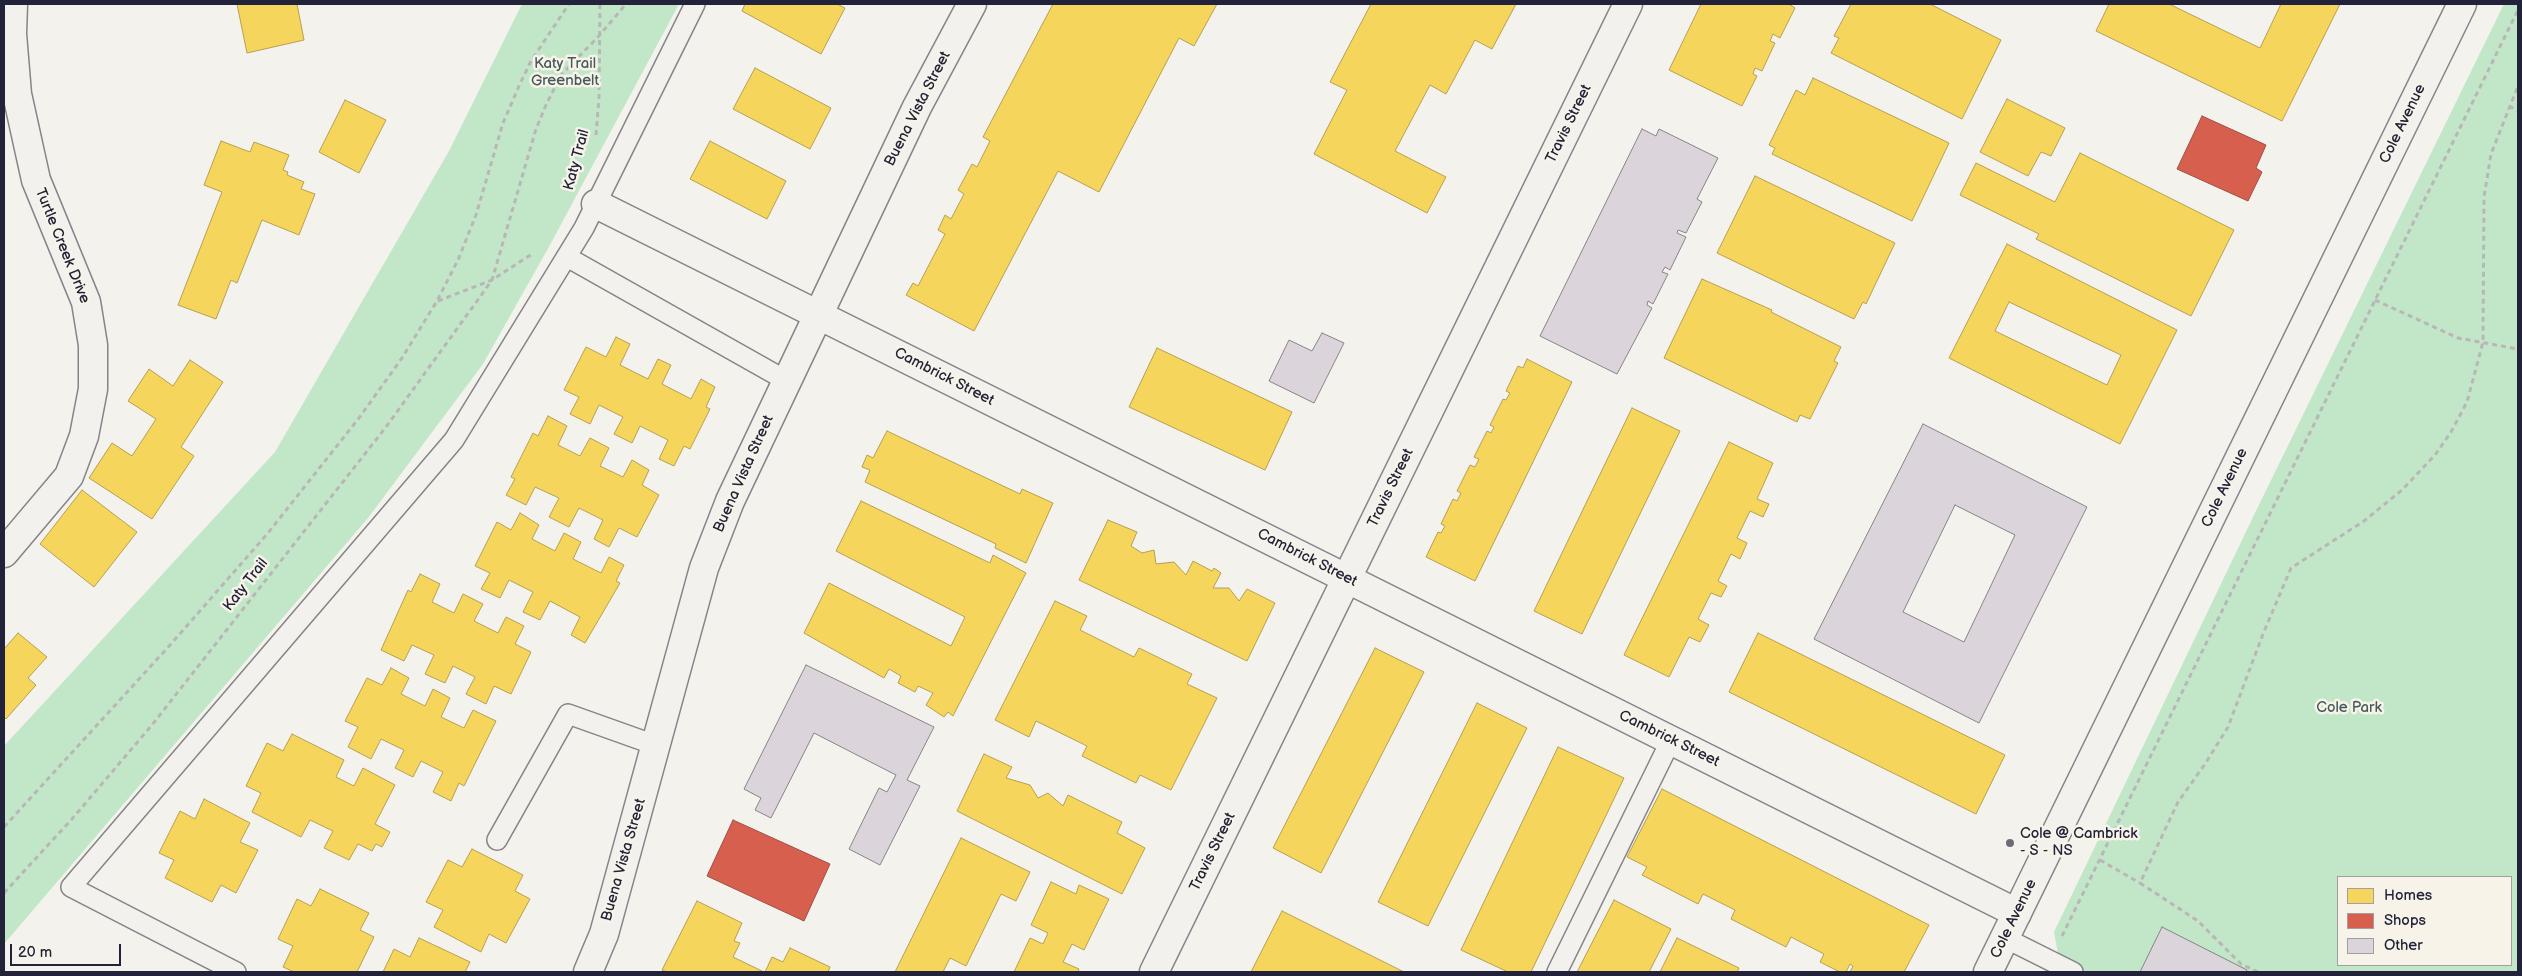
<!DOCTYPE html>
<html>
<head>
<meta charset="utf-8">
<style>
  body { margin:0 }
  #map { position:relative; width:2522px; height:976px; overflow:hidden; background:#f4f2ec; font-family:"Balsamiq Sans",sans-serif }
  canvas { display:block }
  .frame { position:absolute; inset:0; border:5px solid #22223b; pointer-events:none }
  .legend { position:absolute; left:2337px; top:876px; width:175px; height:90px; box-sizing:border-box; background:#f7f3e8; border:1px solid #a29fa3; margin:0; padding:6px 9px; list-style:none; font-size:15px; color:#22223b }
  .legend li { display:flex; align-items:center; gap:10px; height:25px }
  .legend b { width:25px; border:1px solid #a29fa3 }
  .scale { position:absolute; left:10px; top:944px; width:111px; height:22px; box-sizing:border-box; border:2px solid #22223b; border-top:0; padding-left:6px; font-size:15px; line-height:18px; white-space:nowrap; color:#22223b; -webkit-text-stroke:4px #f7f3e8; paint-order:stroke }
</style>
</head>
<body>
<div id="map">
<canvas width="2522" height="976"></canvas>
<div class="frame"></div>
<ul class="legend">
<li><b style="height:14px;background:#f6d55c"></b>Homes</li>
<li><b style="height:14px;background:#d6604d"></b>Shops</li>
<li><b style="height:14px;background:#dbd5db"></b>Other</li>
</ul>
<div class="scale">20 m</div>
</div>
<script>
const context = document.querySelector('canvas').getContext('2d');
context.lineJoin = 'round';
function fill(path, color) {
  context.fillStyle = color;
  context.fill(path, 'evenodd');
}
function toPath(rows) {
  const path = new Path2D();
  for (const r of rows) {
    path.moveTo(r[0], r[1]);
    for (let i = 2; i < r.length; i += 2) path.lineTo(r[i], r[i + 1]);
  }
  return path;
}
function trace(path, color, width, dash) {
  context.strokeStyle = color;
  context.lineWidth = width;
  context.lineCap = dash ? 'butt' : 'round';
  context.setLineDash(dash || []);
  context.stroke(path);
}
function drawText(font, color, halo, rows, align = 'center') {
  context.font = font + ' "Balsamiq Sans",sans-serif';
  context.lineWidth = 5;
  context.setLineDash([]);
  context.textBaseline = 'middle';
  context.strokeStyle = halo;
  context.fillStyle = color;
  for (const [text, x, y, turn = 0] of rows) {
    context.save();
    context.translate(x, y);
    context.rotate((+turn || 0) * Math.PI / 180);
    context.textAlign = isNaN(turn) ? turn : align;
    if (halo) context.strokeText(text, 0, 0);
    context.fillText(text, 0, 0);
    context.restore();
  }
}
fill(toPath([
  [522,4,679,4,550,245,483,364,368,518,4,944,4,746,275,452,449,151],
  [2504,4,2518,4,2518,972,2232,972,2161,937,2143,972,2087,972,2072,965,2058,954,2054,932,2254,515],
  [2338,877,2511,877,2511,965,2338,965]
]), '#c2e7c8');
const homes = toPath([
  [237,4,297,4,304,40,247,53,237,4],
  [745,4,837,4,845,8,821,54,742,11,745,4],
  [1053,4,1217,4,1194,46,1179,38,1099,192,1058,171,974,331,906,295,913,283,918,286,945,234,938,230,945,215,951,219,964,194,958,190,972,164,977,167,990,141,983,137,1053,4],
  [1371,4,1516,4,1492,49,1475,40,1446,94,1430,85,1395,151,1446,177,1427,213,1314,154,1347,90,1330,82,1371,4],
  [1701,4,1789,4,1795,8,1780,38,1773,34,1770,41,1775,43,1762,71,1755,68,1753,74,1757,76,1742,106,1669,70,1701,4],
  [1851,4,1930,4,2001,40,1962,119,1831,53,1839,38,1834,36,1851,4],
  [2109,4,2169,4,2260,48,2281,4,2340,4,2282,121,2096,31,2109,4],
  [755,68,831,108,810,149,733,109,755,68],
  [1813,78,1949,143,1912,221,1772,154,1775,148,1769,145,1796,90,1805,95,1813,78],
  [2007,99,2065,128,2051,156,2041,152,2028,176,1980,152,2007,99],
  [345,100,386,120,359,173,319,152,345,100],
  [221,141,250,152,254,142,289,155,283,170,288,172,287,175,304,182,301,189,315,194,299,235,262,220,237,283,231,280,216,319,178,305,222,192,204,185,221,141],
  [710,141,786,181,767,219,690,179,710,141],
  [2080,153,2234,230,2191,316,2036,239,2039,234,1960,195,1976,163,2055,202,2080,153],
  [1755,176,1895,243,1866,304,1863,302,1854,319,1717,253,1755,176],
  [2007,244,2177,330,2120,444,1949,358,2007,244],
  [2009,302,2121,355,2107,385,1995,331,2009,302],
  [1702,279,1772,310,1771,312,1841,347,1834,361,1838,363,1810,419,1800,415,1797,422,1664,358,1702,279],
  [616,337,630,344,620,365,648,379,658,359,671,365,662,384,691,399,701,379,715,387,706,407,710,409,690,449,684,446,674,466,659,459,668,440,640,426,632,443,614,434,623,417,599,405,590,424,570,414,579,397,564,390,586,347,606,357,616,337],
  [1157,348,1292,412,1265,470,1129,407,1157,348],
  [1527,359,1572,382,1475,581,1426,557,1438,532,1441,533,1445,526,1441,524,1453,499,1457,501,1461,493,1457,491,1470,465,1475,467,1479,459,1474,457,1487,431,1491,433,1494,427,1490,425,1503,399,1506,400,1510,393,1506,391,1518,366,1523,368,1527,359],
  [190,360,223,382,181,447,194,456,152,519,89,478,112,443,132,456,156,419,128,401,149,369,173,386,190,360],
  [1632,408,1680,431,1582,634,1534,611,1632,408],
  [548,416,567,426,558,445,580,456,590,438,609,448,600,466,623,477,632,460,649,470,642,485,659,495,637,537,619,528,609,547,594,539,603,520,579,508,569,527,549,517,559,498,535,487,526,505,506,495,515,479,511,477,533,433,538,436,548,416],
  [887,431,1020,494,1022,489,1053,503,1026,563,995,548,996,544,865,482,870,470,862,467,867,455,873,458,887,431],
  [1729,442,1773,463,1757,499,1769,504,1763,517,1750,511,1737,538,1747,543,1740,559,1731,554,1718,581,1727,586,1721,597,1711,593,1698,619,1709,625,1700,642,1689,637,1669,677,1624,655,1729,442],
  [82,490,137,532,94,587,40,544,82,490],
  [861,501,990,563,993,555,1026,573,953,716,948,712,944,717,926,705,933,693,918,686,915,692,898,683,901,676,889,669,884,678,804,633,829,583,951,646,965,617,836,551,861,501],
  [520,513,539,525,532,539,555,551,564,533,581,542,573,559,601,573,609,557,624,565,616,581,620,583,585,643,571,635,580,617,550,601,540,620,523,612,533,592,509,580,500,598,481,589,490,573,475,566,497,522,511,530,520,513],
  [1108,520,1137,532,1131,546,1142,553,1154,550,1156,564,1174,562,1186,575,1193,561,1212,571,1214,568,1221,573,1213,588,1229,588,1239,601,1247,589,1275,603,1247,661,1079,580,1108,520],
  [420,574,440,584,432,602,454,613,463,594,483,604,474,621,498,633,506,617,524,626,515,644,531,652,511,694,494,686,486,704,466,694,475,677,453,666,445,683,425,674,434,655,412,645,404,661,381,650,408,590,411,592,420,574],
  [1055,601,1087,616,1080,630,1134,657,1139,648,1192,674,1187,684,1217,698,1171,790,1140,775,1136,783,1082,756,1087,746,1036,721,1029,737,995,720,1055,601],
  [18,633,47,657,28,678,36,685,6,719,4,717,4,649,18,633],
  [1758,633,2005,755,1976,814,1729,692,1758,633],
  [1375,648,1424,672,1321,873,1273,848,1375,648],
  [391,668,409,678,401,694,425,706,433,689,450,698,441,717,464,728,473,710,496,721,464,786,459,783,451,801,433,792,443,772,421,761,413,777,395,768,404,750,381,739,371,759,348,747,358,727,345,721,367,678,382,685,391,668],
  [1477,703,1527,728,1428,926,1378,902,1477,703],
  [292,734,344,760,336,777,354,786,363,768,395,785,375,824,390,832,382,847,376,844,372,851,358,844,349,860,324,848,333,831,310,820,301,837,252,812,261,793,246,786,267,743,283,751,292,734],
  [1558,747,1624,778,1531,972,1508,972,1461,950,1558,747],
  [984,754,1012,767,1006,778,1030,785,1038,798,1048,793,1063,806,1068,795,1122,822,1117,833,1145,848,1122,894,957,811,984,754],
  [1662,789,1929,925,1904,972,1850,972,1853,966,1850,964,1846,972,1840,972,1820,962,1824,954,1791,937,1786,947,1731,919,1735,910,1703,894,1698,904,1642,875,1647,867,1627,857,1662,789],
  [204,799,250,823,240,842,258,850,236,893,221,885,212,902,165,878,174,860,159,853,180,811,195,819,204,799],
  [961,838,1030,872,1016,901,1001,894,966,966,950,958,943,972,895,972,961,838],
  [472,849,523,875,515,891,530,899,506,943,489,934,481,952,434,927,443,910,426,902,448,860,462,867,472,849],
  [1051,882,1076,894,1079,885,1109,899,1084,950,1072,944,1063,962,1079,969,1078,972,1014,972,1030,938,1043,944,1048,933,1031,925,1051,882],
  [320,889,369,913,360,930,374,937,357,972,294,972,283,967,293,946,278,939,297,899,311,906,320,889],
  [1614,900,1671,929,1649,972,1577,972,1614,900],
  [697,901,742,923,734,941,740,943,733,957,764,972,667,972,662,970,697,901],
  [1282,911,1404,972,1251,972,1282,911],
  [419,938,470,962,465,972,383,972,394,949,410,957,419,938],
  [1677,938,1739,968,1737,972,1660,972,1677,938],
  [790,948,830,967,828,972,765,972,772,957,783,962,790,948]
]);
fill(homes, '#f6d55c');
trace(homes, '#b69f52', 1);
const shops = toPath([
  [2202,116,2266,145,2256,168,2262,172,2248,201,2177,169,2202,116],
  [733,820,830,864,804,921,707,876,733,820]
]);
fill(shops, '#d6604d');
trace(shops, '#a04d48', 1);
const building = toPath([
  [1642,129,1656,136,1659,129,1718,158,1697,199,1702,202,1686,233,1678,230,1677,233,1686,237,1670,270,1665,267,1662,272,1668,274,1653,304,1648,301,1647,305,1652,308,1617,374,1540,336,1642,129],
  [1322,333,1344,343,1314,403,1269,381,1289,340,1312,351,1322,333],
  [1923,424,2087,507,1979,723,1814,639,1923,424],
  [1955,505,2015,535,1964,642,1903,612,1955,505],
  [806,665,934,727,907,780,920,786,880,865,849,849,879,788,887,792,896,775,814,733,771,818,755,810,761,798,744,789,806,665],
  [2162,927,2247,970,2246,972,2140,972,2162,927]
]);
fill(building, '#dbd5db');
trace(building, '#858486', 1);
const lane = toPath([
  [567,257,787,381],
  [497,840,568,714,655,745],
  [2005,938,2073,972],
  [236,972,71,887,454,440,584,228,695,4],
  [1557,972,1671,740]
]);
const street = toPath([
  [596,204,2017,913],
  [4,553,69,476,84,436,93,389,93,345,86,302,36,180,17,94,12,34,13,4],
  [588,972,604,934,704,568,730,501,917,107,972,4],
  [1154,972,1628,4]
]);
const secondary = toPath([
  [1988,972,2462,4]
]);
trace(lane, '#858486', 22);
trace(street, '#858486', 31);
trace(secondary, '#858486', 31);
trace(toPath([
  [2509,106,2518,111],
  [596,135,599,97,600,4],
  [2375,300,2458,338,2518,349],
  [438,301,492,280,532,254],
  [4,827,171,644,268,533,359,418,402,358,437,301,458,260,476,215,503,123,519,86,531,61,569,4],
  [2100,860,2140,883],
  [4,893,72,819,152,725,386,427,472,308,492,280,536,129,546,105,561,75,598,37,626,4],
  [2062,936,2518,10],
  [2258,972,2241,964,2198,921,2140,883,2178,802,2205,764,2228,727,2263,634,2291,568,2364,521,2402,490,2435,455,2451,432,2467,402,2483,342,2484,197,2491,154,2518,86]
]), '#b8b6b6', 3, [5, 4]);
trace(lane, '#f2f1ed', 19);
trace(street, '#f2f1ed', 28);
trace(secondary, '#f2f1ed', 28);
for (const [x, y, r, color] of [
  [2010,843,5,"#6c6b79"]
]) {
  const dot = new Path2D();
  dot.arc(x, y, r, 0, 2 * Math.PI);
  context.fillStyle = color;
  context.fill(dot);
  trace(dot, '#f7f3e8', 2);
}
drawText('15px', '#465a5c', '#f7f3e8', [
  ["Katy Trail",565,64],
  ["Greenbelt",565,81],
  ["Cole Park",2349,708]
]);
drawText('15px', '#22223b', '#f7f3e8', [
  ["Buena Vista Street",918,109,-63],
  ["Travis Street",1569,124,-64],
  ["Cole Avenue",2403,124,-64],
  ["Katy Trail",577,160,-75],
  ["Turtle Creek Drive",62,246,68],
  ["Cambrick Street",944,377,27],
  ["Buena Vista Street",744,474,-66],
  ["Travis Street",1391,488,-64],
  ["Cole Avenue",2225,488,-64],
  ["Cambrick Street",1307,558,27],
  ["Katy Trail",246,585,-52],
  ["Cambrick Street",1669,739,26],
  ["Travis Street",1213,852,-64],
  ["Buena Vista Street",624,860,-74],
  ["Cole Avenue",2014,919,-64]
]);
drawText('15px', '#22223b', '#f7f3e8', [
  ["Cole @ Cambrick",2020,834],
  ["- S - NS",2020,851]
], 'left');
</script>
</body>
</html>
